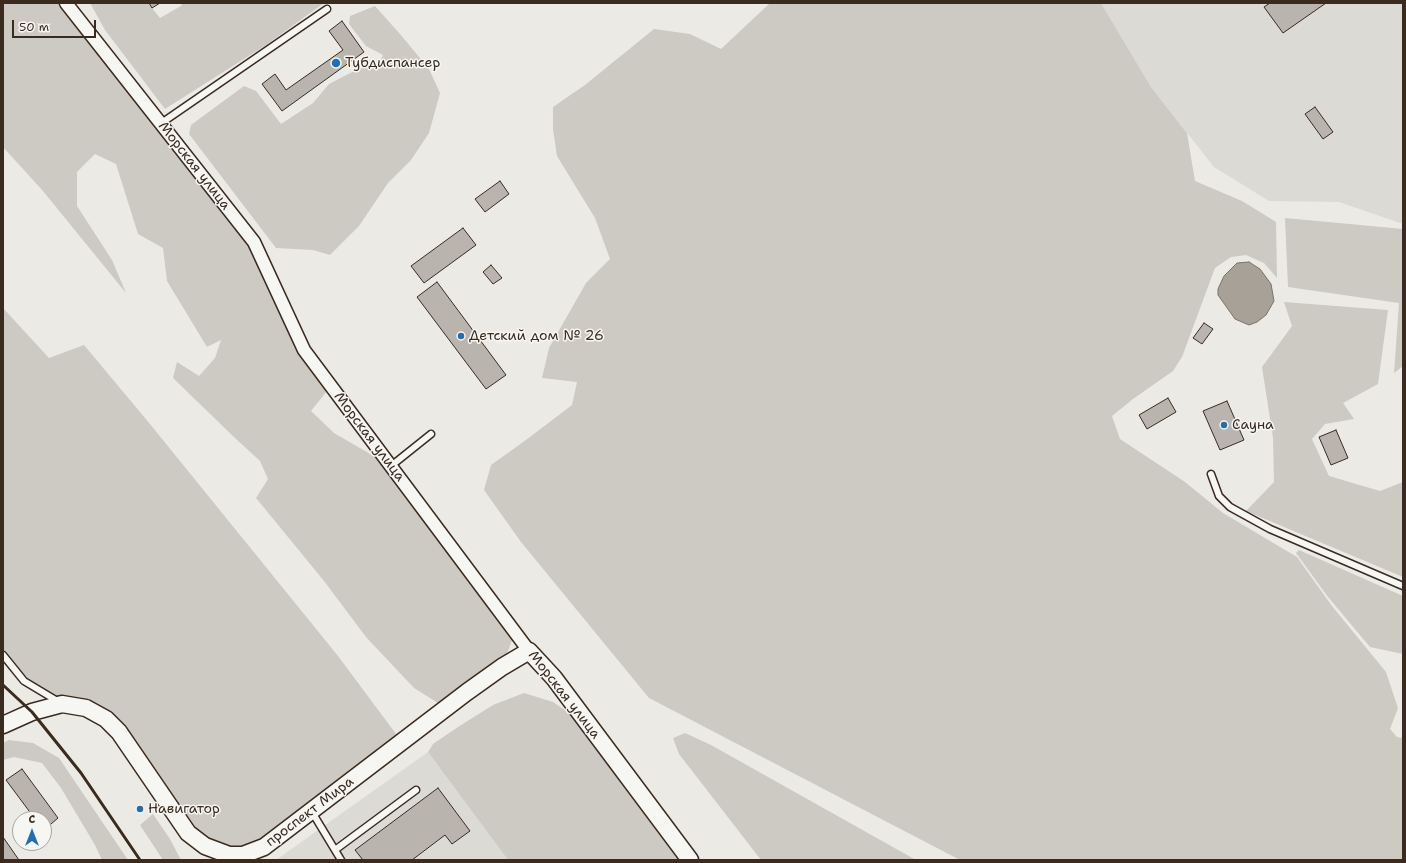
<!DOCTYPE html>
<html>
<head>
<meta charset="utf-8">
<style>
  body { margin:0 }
  #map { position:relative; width:1406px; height:863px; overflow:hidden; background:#ebeae5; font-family:"Shantell Sans",sans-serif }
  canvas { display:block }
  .frame { position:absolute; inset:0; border:4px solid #3b2a1e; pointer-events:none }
  .north { position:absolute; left:12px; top:811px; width:40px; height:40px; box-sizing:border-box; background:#f6f6f2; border:1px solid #aba49d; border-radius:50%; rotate:0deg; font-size:11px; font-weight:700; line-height:16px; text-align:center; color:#3b2a1e }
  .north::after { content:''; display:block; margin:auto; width:14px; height:18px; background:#1f6fb2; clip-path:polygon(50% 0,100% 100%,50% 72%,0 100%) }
  .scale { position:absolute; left:12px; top:20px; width:84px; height:18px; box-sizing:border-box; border:2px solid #3b2a1e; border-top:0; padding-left:5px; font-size:12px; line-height:14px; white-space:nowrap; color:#3b2a1e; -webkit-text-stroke:3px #f6f6f2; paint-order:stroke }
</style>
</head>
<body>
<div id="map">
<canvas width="1406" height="863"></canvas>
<div class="frame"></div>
<div class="north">С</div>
<div class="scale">50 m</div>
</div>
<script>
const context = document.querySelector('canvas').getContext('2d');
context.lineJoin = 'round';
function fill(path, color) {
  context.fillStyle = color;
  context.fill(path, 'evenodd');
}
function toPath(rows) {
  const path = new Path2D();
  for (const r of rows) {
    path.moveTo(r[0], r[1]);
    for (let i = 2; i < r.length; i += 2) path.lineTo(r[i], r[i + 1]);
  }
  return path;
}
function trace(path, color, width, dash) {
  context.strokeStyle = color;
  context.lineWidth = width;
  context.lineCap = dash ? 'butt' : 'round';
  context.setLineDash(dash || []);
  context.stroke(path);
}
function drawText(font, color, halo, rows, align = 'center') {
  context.font = font + ' "Shantell Sans",sans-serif';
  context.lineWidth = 3;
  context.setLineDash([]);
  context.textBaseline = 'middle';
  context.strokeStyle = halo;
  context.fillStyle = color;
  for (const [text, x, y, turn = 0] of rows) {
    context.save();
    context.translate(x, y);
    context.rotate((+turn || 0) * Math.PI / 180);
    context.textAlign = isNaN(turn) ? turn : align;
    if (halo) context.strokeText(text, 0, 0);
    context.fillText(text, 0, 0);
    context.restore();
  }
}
fill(toPath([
  [1101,3,1403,3,1403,224,1339,202,1269,201,1214,167,1151,87],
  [428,752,508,860,276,860]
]), '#dcdad4');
fill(toPath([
  [3,3,66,3,254,242,304,350,331,386,311,411,334,433,391,466,515,632,502,667,446,708,414,688,366,637,324,581,256,498,268,479,260,461,235,438,173,378,177,362,199,376,215,358,221,340,207,347,167,281,163,248,138,234,116,164,95,154,77,172,77,206,112,260,126,293,43,191,3,147],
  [90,3,148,3,160,18,181,6,182,3,324,3,266,45,165,109,105,30],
  [770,3,1101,3,1151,87,1187,133,1195,181,1242,201,1276,222,1277,278,1264,263,1246,255,1231,257,1215,268,1182,357,1173,371,1133,399,1112,416,1120,439,1185,482,1223,513,1297,557,1332,606,1386,672,1398,708,1390,729,1397,737,1403,738,1403,860,960,860,649,698,521,542,484,490,491,465,526,440,572,405,577,382,542,378,549,348,586,283,610,259,595,218,557,156,553,129,553,107,585,85,654,29,690,34,721,49],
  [375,6,400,34,429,69,440,93,429,133,411,160,388,183,359,226,330,255,313,250,276,248,189,134,191,125,244,86,256,91,281,124,313,103,329,84,360,68,378,65,383,55,366,46,349,24,350,16],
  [1285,218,1403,229,1403,366,1394,373,1399,303,1288,287],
  [1284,302,1388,310,1378,384,1343,403,1354,419,1325,424,1312,439,1329,476,1380,491,1403,482,1403,577,1246,511,1274,482,1273,438,1262,367,1292,326],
  [3,308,49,358,84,345,150,424,338,656,402,742,243,855,205,846,119,732,62,704,24,681,3,655],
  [1299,550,1403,596,1403,654,1370,647,1328,597,1296,553],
  [524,693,553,702,575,717,679,860,508,860,428,752,433,744,458,727,493,705],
  [685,733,711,745,916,860,761,860,679,754,673,738],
  [9,740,33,743,59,758,128,860,102,860,95,845,61,788,42,763,14,757,3,760,3,743],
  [153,814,170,839,181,860,163,860,140,825]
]), '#cdcac4');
const water = toPath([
  [1249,262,1260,269,1271,284,1274,301,1266,315,1257,322,1249,325,1235,319,1218,295,1218,289,1224,276,1237,263,1249,262]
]);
fill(water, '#a8a198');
trace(water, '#7c7167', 1);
const building = toPath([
  [149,3,160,3,152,8,149,3],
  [1270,3,1326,3,1283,33,1264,7,1270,3],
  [342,21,364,52,282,111,262,84,275,74,286,90,343,50,329,31,342,21],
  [1315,107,1333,132,1323,139,1305,114,1315,107],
  [500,181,509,194,485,212,475,199,500,181],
  [463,228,476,245,424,283,411,266,463,228],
  [491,265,502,278,493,284,483,272,491,265],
  [437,282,506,375,486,389,417,297,437,282],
  [1204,323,1213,329,1202,344,1193,338,1204,323],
  [1168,398,1176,412,1147,429,1139,415,1168,398],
  [1227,401,1244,440,1220,450,1203,411,1227,401],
  [1336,430,1348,458,1331,465,1319,437,1336,430],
  [22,769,58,818,44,830,44,819,35,819,6,780,22,769],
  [438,788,470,831,452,844,445,835,412,860,363,860,355,850,438,788],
  [3,837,19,860,3,860,3,837]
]);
fill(building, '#bab4ae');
trace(building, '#3b2a1e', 1);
const lane = toPath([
  [160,124,327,9],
  [391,466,431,434],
  [1211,474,1219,496,1230,507,1270,529,1403,586],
  [3,655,24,681,59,702],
  [312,812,341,860],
  [335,850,416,790]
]);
const street = toPath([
  [66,3,254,242,304,350,529,651]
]);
const secondary = toPath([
  [3,725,32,712,62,704,86,708,106,719,119,732,188,833,205,846,229,855,243,855,264,847,467,692,502,667,529,651,554,678,690,860]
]);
trace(lane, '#3b2a1e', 9);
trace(street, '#3b2a1e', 15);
trace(secondary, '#3b2a1e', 19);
trace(lane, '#f6f6f2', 6);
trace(street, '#f6f6f2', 12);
trace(secondary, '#f6f6f2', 16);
trace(toPath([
  [3,685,32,712,81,773,140,860]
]), '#3b2a1e', 3);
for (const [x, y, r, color] of [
  [336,63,5,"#1f6fb2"],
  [461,336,4,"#1f6fb2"],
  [1224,425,4,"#1f6fb2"],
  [140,809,4,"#1f6fb2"]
]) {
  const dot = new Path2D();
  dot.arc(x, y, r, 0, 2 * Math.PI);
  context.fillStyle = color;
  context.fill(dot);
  trace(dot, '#f6f6f2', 1.5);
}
drawText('14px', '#3b2a1e', '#f6f6f2', [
  ["Тубдиспансер",345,63],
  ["Детский дом № 26",469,336],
  ["Сауна",1232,425],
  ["Навигатор",148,809]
], 'left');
drawText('14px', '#3b2a1e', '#f6f6f2', [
  ["Морская улица",194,166,52],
  ["Морская улица",369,437,53],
  ["Морская улица",564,695,52],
  ["проспект Мира",310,812,-37]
]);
</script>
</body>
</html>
